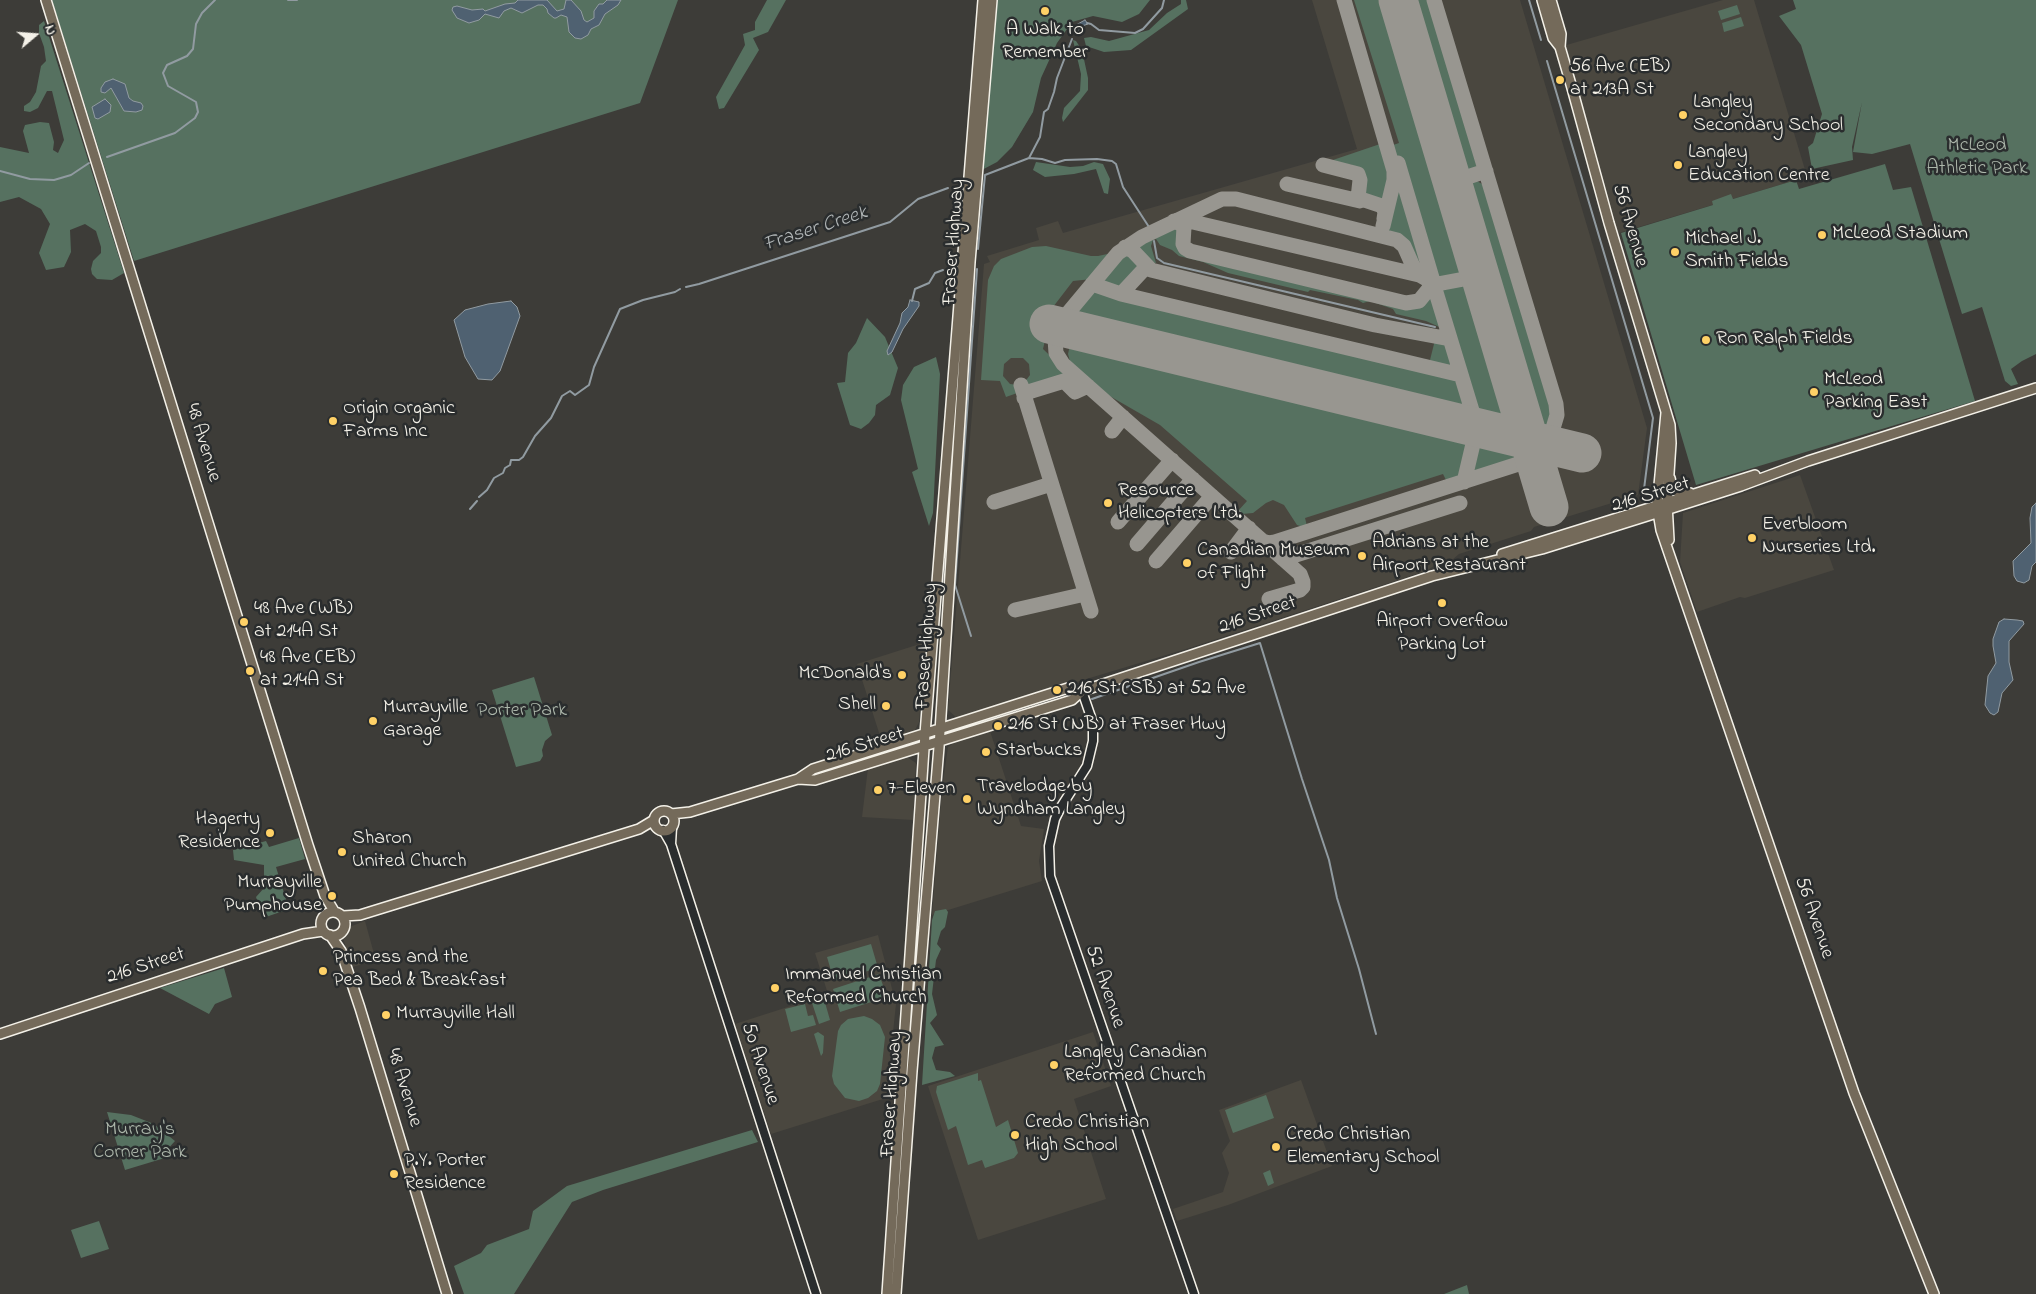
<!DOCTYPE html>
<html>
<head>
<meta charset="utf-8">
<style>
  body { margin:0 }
  #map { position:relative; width:2036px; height:1294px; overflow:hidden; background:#3d3c38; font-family:"Indie Flower",sans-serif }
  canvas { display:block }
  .north { position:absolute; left:10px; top:10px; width:50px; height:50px; -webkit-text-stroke:4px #2a2d2e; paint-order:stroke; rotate:72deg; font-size:14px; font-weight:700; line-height:20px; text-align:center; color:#f4f1e8 }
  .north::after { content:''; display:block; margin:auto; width:18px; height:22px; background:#f4f1e8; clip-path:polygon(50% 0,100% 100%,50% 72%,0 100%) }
</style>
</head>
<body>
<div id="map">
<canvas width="2036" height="1294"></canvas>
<div class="north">N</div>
</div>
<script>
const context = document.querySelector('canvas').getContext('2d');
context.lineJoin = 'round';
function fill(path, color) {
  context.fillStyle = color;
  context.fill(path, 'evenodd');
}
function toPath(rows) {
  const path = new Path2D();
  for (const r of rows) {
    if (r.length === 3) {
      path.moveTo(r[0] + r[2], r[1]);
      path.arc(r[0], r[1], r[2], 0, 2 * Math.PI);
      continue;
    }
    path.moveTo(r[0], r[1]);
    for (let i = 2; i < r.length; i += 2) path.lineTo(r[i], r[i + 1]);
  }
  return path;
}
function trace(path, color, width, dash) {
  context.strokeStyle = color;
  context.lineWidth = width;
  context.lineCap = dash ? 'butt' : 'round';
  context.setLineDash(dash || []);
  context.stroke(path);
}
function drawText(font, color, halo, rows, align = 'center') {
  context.font = font + ' "Indie Flower",sans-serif';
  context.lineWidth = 5;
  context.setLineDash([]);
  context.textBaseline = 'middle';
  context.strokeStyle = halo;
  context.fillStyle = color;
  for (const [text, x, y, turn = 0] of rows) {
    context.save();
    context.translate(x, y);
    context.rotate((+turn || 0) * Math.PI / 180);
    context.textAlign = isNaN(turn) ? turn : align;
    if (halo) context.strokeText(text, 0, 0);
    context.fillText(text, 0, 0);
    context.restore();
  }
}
fill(toPath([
  [1312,0,1520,0,1647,428,1638,495,1534,527,1531,531,1459,554,1452,560,1434,566,1426,571,1186,649,957,718,948,710,984,264,990,262,987,256,1039,240,1036,228,1058,221,1063,233,1357,149],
  [1723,0,1754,0,1806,173,1796,180,1612,235,1556,48],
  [1800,475,1834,570,1745,598,1740,597,1697,612,1680,562,1683,513],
  [926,642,919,722,913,734,882,742,857,664],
  [990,731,1021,826,1044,829,1039,861,1042,881,932,915,942,789,948,747,954,743],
  [903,757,907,757,916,763,913,820,862,817,868,768],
  [365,921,376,961,352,967,343,938,349,927],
  [878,935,896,1004,886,1098,771,1134,735,1024,828,994,815,953],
  [1093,1032,1111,1086,1074,1099,1106,1199,978,1240,928,1086],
  [1301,1080,1332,1166,1228,1205,1177,1221,1173,1209,1223,1192,1229,1173,1222,1153,1230,1141,1219,1110]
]), '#4a473f');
fill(toPath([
  [52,0,678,0,640,103,134,261],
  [767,0,786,0,768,32,753,38,759,50,724,108,719,109,716,97,745,45,743,34,755,30,755,22],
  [992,0,1150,0,1139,14,1122,22,1093,16,1072,22,1057,43,1041,78,1033,112,1012,147,997,162,980,171],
  [1181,0,1186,0,1188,9,1131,50,1104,52,1086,46,1084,38,1091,37,1109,41,1149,30,1167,13,1181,4],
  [1354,0,1387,0,1469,272,1467,274,1441,280,1422,271,1415,264,1405,240,1386,231,1397,175,1390,146,1399,143],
  [1408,0,1431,0,1480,161,1474,172,1469,174,1459,170],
  [1793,0,2036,0,2036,354,2022,361,2011,369,2018,384,2011,386,2005,381,1982,307,1962,314,1910,144,1872,154,1853,152,1862,102,1852,147,1853,160,1812,169,1808,147,1813,143,1822,114,1801,45,1779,16,1796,9],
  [1737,5,1740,14,1721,20,1718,11],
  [1741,17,1744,26,1724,32,1722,23],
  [44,21,124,273,112,280,97,279,92,274,91,269,93,261,101,253,101,247,96,231,85,224,70,230,71,252,64,267,46,270,39,253,50,224,41,209,19,197,0,202,0,147,29,153,23,131,25,125,40,122,49,123,54,142,53,150,58,153,64,140,52,91,47,91,38,108,30,112,24,111,24,106,30,102,36,92,41,66,46,61,44,47,39,33,39,25],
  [1073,40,1076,41,1082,50,1088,78,1088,90,1063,122,1062,118,1064,108,1080,91,1081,74],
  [1383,143,1392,176,1386,202,1360,196,1363,178,1360,169,1352,165,1330,161],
  [1036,162,1070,167,1083,166,1094,162,1103,164,1110,179,1108,194,1104,193,1096,169,1074,174,1045,177,1033,170],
  [1885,164,1893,190,1911,187,1975,401,1696,485,1621,233,1713,205,1712,201,1731,194,1733,199,1796,180,1799,189],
  [1477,181,1487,187,1554,411,1545,434,1538,432,1466,191,1471,182],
  [1174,225,1178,225,1182,231,1182,244,1187,252,1409,305,1420,303,1433,291,1444,329,1426,321,1396,314,1393,309,1370,301,1363,303,1358,300,1310,290,1308,292,1228,273,1203,262,1179,256,1172,250,1160,245,1156,239,1153,240,1151,246,1156,263,1148,262,1135,246],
  [1046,246,1091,256,1098,256,1112,253,1092,279,1073,281,1053,307,1043,349,1067,372,1065,377,1026,389,1024,383,1030,375,1029,364,1023,358,1011,358,1004,364,1003,376,1010,384,1018,385,1020,392,1006,397,1000,381,981,380,988,280,994,266,1001,259,1032,247],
  [1123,252,1132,254,1138,260,1138,268,1120,288,1099,284,1097,281],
  [1470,281,1473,284,1515,427,1477,417,1440,290,1443,286],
  [1096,289,1458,377,1469,416,1083,322,1077,313,1078,307,1091,290],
  [867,318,885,337,898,368,890,395,876,405,875,415,869,423,861,429,850,425,837,383,845,382,848,353,856,343],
  [1435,340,1448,343,1454,363,1453,365,1446,368,1429,364],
  [1078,341,1471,435,1461,477,1447,482,1443,474,1305,518,1307,526,1303,527,1297,525,1284,505,1273,500,1266,503,1253,513,1242,514,1238,511,1247,501,1160,425,1101,391,1071,365,1068,354,1070,345],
  [936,357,940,374,933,513,929,526,912,472,918,469,901,400,903,385,914,367],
  [1479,437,1521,447,1523,458,1468,475],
  [534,677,552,735,545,741,542,750,543,756,540,761,516,767,492,690],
  [299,838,305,859,276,867,289,909,263,918,256,897,264,888,264,865,234,860,233,850,266,841,269,847],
  [946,909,948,912,945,927,941,931,937,944,941,949,936,960,932,994,937,1015,930,1023,944,1045,935,1047,932,1058,936,1070,950,1072,955,1076,922,1085,932,920,935,911],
  [871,944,878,968,834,981,827,957],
  [224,968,232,997,215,1004,209,1014,160,988],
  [879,974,887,997,840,1012,833,989],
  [824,999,830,1020,819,1024,812,1003],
  [805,1004,808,1016,813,1015,816,1025,791,1032,785,1009],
  [864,1016,872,1019,880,1025,885,1037,880,1084,877,1091,868,1098,859,1101,845,1098,834,1084,832,1076,838,1031,841,1025,848,1019],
  [818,1032,824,1036,823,1053,821,1056,814,1034],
  [978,1073,978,1081,981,1080,996,1127,1008,1120,1018,1153,1014,1158,985,1168,982,1160,968,1165,956,1126,948,1130,936,1092,937,1086],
  [1266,1095,1274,1118,1233,1133,1225,1110],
  [107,1112,131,1115,154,1124,175,1141,166,1151,168,1157,125,1170],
  [752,1130,758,1142,603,1190,572,1202,514,1294,464,1294,454,1266,481,1253,487,1245,529,1229,533,1211,567,1186],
  [1270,1170,1274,1183,1268,1186,1263,1173],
  [99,1221,109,1249,81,1258,71,1230],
  [1467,1285,1469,1294,1444,1294]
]), '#567160');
const water = toPath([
  [518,0,547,0,557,11,564,9,566,0,571,0,581,11,584,20,587,22,594,18,594,11,599,4,603,4,607,0,621,0,618,5,605,14,599,25,591,29,588,35,581,39,575,38,569,32,567,17,561,15,556,18,554,18,548,13,547,9,543,5,538,5,522,13,511,8,504,11,499,18,485,14,479,20,469,23,457,18,452,10,453,7,457,6,472,10,483,9,485,11,505,4,515,3,518,0],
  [1085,20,1088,24,1082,26,1076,33,1073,33,1072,30,1076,25,1085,20],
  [113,79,125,84,129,98,133,101,141,103,143,106,142,110,136,112,124,111,111,88,105,93,101,92,101,88,105,82,113,79],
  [105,99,111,105,110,112,98,119,95,118,92,107,105,99],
  [910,300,919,302,919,306,903,329,892,352,888,355,887,351,900,323,902,313,908,307,910,300],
  [511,301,517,307,520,316,500,371,492,380,478,379,465,357,454,320,465,310,488,304,511,301],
  [2036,503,2036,562,2032,566,2029,580,2024,583,2017,581,2014,576,2013,561,2031,543,2030,518,2032,507,2036,503],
  [2004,619,2017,620,2023,621,2024,624,2009,641,2009,662,2013,680,2002,693,1998,712,1994,715,1990,713,1985,705,1988,676,1996,663,1993,646,1993,639,1999,622,2004,619]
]);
fill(water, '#4f6171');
trace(water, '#919ba1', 1);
trace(toPath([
  [288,0,297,0],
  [1529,0,1541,40],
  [1087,23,1091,24,1099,30,1135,33,1143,29,1162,8,1164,0],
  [1547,61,1653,418,1643,497],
  [107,157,175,133,195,118,198,112,196,102,168,86,163,73,167,65,187,56,193,49,196,24,202,13,215,0],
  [1029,158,1042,159,1055,163,1065,160,1097,159,1112,161,1116,164,1123,187,1149,227],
  [0,171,30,179,54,180,71,175,89,163],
  [1154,241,1157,258,1164,263,1435,327],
  [978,249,985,175,1029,158,1040,137,1044,112,1048,109,1054,92,1057,78,1072,39],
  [686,287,699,284,890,222,918,199,948,188],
  [912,301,915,289,929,283,935,273,943,270],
  [479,497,487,490,494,478,503,473,505,468,510,465,511,460,519,460,523,457,535,436,551,418,562,396,570,391,575,395,589,385,594,367,620,309,643,300,675,292,680,289],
  [470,509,477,501],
  [971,636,955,585,977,269],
  [1092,699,1199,662,1260,643,1302,779,1329,860,1337,898,1359,969,1376,1034]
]), '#919ba1', 2);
trace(toPath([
  [1344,0,1394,171,1394,180,1383,226],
  [1398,163,1435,288],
  [1323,165,1358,174,1360,180,1358,198,1382,206,1385,212,1384,219],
  [1452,182,1486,171],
  [1287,184,1360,201],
  [1180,219,1419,275],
  [1174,221,1181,224,1184,227,1183,244,1185,248,1190,251,1406,303,1419,301,1432,285,1480,276],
  [1125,247,1133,251,1151,270,1375,325,1450,339],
  [1092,284,1121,294,1461,375],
  [1121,294,1147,266],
  [1074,330,1067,324,1066,317,1068,313,1118,253,1142,237,1222,199,1236,199,1397,240,1404,246,1416,273,1430,281,1435,289,1477,427,1464,482],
  [1074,330,1061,332,1055,339,1056,353,1063,364,1300,574,1303,582,1303,587,1300,590,1269,599],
  [1021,385,1091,611],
  [1024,398,1025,393,1064,381,1075,392,1088,386],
  [1112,431,1123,417],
  [994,502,1051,484],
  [1118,522,1172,460],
  [1263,541,1269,543,1275,542,1537,458,1548,445,1557,415,1556,404,1434,0],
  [1137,544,1193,479],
  [1231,552,1249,528],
  [1283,559,1460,503],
  [1156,561,1212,496],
  [1015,610,1085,594]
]), '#989690', 15);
trace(toPath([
  [1398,0,1549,507],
  [1049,324,1582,453]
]), '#989690', 39);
const minor = toPath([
  [1082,691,1093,723,1093,741,1087,766,1061,807,1055,819,1049,846,1050,876,1194,1294],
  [663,830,671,844,816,1294],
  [671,844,672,827]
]);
const major = toPath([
  [46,0,308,845,325,896,334,911],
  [1542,0,1553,38,1560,47,1572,88,1609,223,1670,425,1671,443,1667,503,1669,540],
  [1551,0,1561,34,1560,47],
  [1666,413,1657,506,1661,530,1854,1093,1934,1294],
  [1670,478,1672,486,1676,491,1685,494,1690,493],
  [1502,554,1755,475],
  [798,779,815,780,1072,700,1082,691,1432,576,1542,549,1644,517,1741,486,1808,461,2036,388],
  [664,821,10],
  [671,814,690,812,798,779,813,769,1068,688,1082,691],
  [333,924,12],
  [343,916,360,915,639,829,654,820],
  [330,935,341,951,360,1008,447,1294],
  [0,1034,303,934,323,931],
  [887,1294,925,734,983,0],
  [896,1294,912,1071,939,747,970,262,992,0]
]);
trace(minor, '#f4f1e8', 11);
trace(major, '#f4f1e8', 12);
trace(minor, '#2a2d2e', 8);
trace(major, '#746a5a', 9);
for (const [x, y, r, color] of [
  [1045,11,5,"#ffd166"],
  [1560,80,5,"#ffd166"],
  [1683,115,5,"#ffd166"],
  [1678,165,5,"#ffd166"],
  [1822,235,5,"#ffd166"],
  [1675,252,5,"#ffd166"],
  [1706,340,5,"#ffd166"],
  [1814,392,5,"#ffd166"],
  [333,421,5,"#ffd166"],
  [1108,503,5,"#ffd166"],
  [1752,538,5,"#ffd166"],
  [1362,556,5,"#ffd166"],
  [1187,563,5,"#ffd166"],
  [1442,603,5,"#ffd166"],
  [244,622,5,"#ffd166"],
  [250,671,5,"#ffd166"],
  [902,675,5,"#ffd166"],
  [1057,690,5,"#ffd166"],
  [886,706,5,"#ffd166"],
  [373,721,5,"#ffd166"],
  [998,726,5,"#ffd166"],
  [986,752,5,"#ffd166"],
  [878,790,5,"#ffd166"],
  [967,799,5,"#ffd166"],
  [270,833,5,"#ffd166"],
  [342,852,5,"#ffd166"],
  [332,896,5,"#ffd166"],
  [323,971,5,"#ffd166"],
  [775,988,5,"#ffd166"],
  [386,1015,5,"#ffd166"],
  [1054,1065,5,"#ffd166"],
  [1015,1135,5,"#ffd166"],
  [1276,1147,5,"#ffd166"],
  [394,1174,5,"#ffd166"]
]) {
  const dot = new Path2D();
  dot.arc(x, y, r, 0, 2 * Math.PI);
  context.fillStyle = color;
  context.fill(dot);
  trace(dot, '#2a2d2e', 2);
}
drawText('20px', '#f4f1e8', '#2a2d2e', [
  ["A Walk to",1045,31,"center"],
  ["Remember",1045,54,"center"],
  ["56 Ave (EB)",1570,68],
  ["at 213A St",1570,91],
  ["Langley",1693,104],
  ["Secondary School",1693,127],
  ["Langley",1688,154],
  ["Education Centre",1688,177],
  ["McLeod Stadium",1832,235],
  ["Michael J.",1685,240],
  ["Smith Fields",1685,263],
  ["Ron Ralph Fields",1716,340],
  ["McLeod",1824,381],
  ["Parking East",1824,404],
  ["Origin Organic",343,410],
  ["Farms Inc",343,433],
  ["Resource",1118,492],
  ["Helicopters Ltd.",1118,515],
  ["Everbloom",1762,526],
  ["Nurseries Ltd.",1762,549],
  ["Adrians at the",1372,544],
  ["Airport Restaurant",1372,567],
  ["Canadian Museum",1197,552],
  ["of Flight",1197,575],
  ["48 Ave (WB)",254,610],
  ["at 214A St",254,633],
  ["Airport Overflow",1442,623,"center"],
  ["Parking Lot",1442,646,"center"],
  ["48 Ave (EB)",260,659],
  ["at 214A St",260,682],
  ["McDonald's",892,675,"right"],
  ["216 St (SB) at 52 Ave",1067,690],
  ["Shell",876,706,"right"],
  ["Murrayville",383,709],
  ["Garage",383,732],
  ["216 St (NB) at Fraser Hwy",1008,726],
  ["Starbucks",996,752],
  ["Travelodge by",977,788],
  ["Wyndham Langley",977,811],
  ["7-Eleven",888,790],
  ["Hagerty",260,821,"right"],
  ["Residence",260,844,"right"],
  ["Sharon",352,840],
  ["United Church",352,863],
  ["Murrayville",322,884,"right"],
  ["Pumphouse",322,907,"right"],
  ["Princess and the",333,959],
  ["Pea Bed & Breakfast",333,982],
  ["Immanuel Christian",785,976],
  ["Reformed Church",785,999],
  ["Murrayville Hall",396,1015],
  ["Langley Canadian",1064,1054],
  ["Reformed Church",1064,1077],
  ["Credo Christian",1025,1124],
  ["High School",1025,1147],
  ["Credo Christian",1286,1136],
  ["Elementary School",1286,1159],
  ["P.Y. Porter",404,1162],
  ["Residence",404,1185]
], 'left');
drawText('20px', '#adb7ab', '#2a2d2e', [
  ["McLeod",1977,147],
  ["Athletic Park",1977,170],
  ["Porter Park",522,712],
  ["Murray's",140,1131],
  ["Corner Park",140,1154]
]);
drawText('20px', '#f4f1e8', '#2a2d2e', [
  ["56 Avenue",1629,226,74],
  ["Fraser Highway",955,242,-86],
  ["48 Avenue",202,443,73],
  ["216 Street",1651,496,-17],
  ["216 Street",1258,616,-19],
  ["Fraser Highway",928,646,-86],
  ["216 Street",865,746,-17],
  ["56 Avenue",1813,918,71],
  ["216 Street",146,967,-18],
  ["52 Avenue",1104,987,71],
  ["50 Avenue",759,1064,72],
  ["48 Avenue",403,1088,73],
  ["Fraser Highway",893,1094,-86]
]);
drawText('italic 21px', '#b2b7b8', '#2a2d2e', [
  ["Fraser Creek",816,230,-18]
]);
</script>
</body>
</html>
